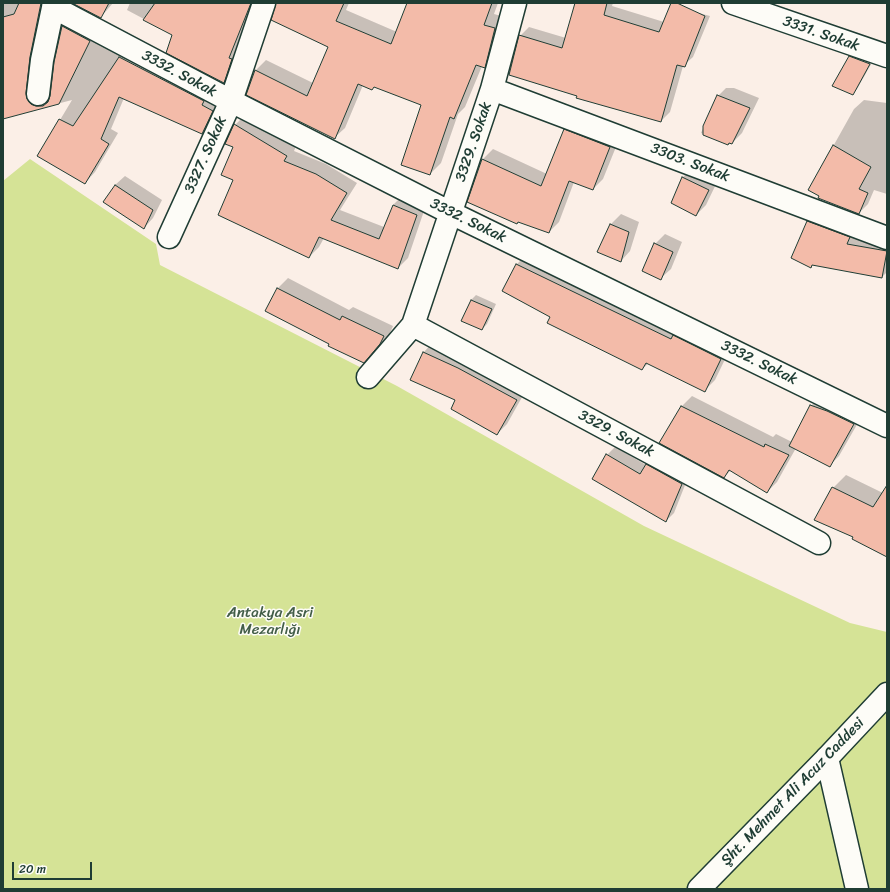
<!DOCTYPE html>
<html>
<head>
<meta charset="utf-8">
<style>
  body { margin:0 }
  #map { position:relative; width:890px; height:892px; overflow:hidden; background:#fbefe7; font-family:Sriracha,sans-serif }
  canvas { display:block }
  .frame { position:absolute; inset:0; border:4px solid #1f3d34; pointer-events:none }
  .scale { position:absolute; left:12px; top:862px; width:80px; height:18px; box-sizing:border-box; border:2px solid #1f3d34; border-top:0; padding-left:5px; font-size:12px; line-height:14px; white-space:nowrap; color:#1f3d34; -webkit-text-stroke:3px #fdfcf7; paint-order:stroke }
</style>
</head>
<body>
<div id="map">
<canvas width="890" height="892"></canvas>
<div class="frame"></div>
<div class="scale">20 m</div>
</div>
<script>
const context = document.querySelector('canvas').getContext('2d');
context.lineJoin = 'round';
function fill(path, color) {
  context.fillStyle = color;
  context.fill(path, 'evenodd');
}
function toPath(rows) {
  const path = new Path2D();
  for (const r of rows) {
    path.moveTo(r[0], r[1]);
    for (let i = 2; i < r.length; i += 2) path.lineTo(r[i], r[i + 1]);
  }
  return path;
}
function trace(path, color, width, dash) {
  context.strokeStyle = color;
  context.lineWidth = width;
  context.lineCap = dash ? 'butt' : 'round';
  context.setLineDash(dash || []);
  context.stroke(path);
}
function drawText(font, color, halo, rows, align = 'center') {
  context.font = font + ' Sriracha,sans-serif';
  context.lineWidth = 3;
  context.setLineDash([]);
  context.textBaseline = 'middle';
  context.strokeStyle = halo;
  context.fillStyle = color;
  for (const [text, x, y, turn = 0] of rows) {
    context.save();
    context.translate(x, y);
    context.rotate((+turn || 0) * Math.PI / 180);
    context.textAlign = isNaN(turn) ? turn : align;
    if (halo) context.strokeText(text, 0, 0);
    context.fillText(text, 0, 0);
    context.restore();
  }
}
fill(toPath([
  [30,159,156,244,160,265,397,386,644,526,850,623,887,632,887,889,3,889,3,181]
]), '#d5e396');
fill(toPath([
  [3,3,50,3,48,96,50,96,63,26,73,16,222,101,213,122,202,133,124,98,111,129,118,133,95,172,85,183,39,155,72,100,3,118],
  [74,3,113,3,101,17],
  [130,3,256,3,234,71,224,82,174,35,127,10],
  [277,3,349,3,346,10,397,32,408,3,498,3,494,14,505,17,495,56,484,67,482,66,465,107,458,114,441,163,430,174,422,105,375,86,372,89,363,85,345,128,334,138,255,71,266,60,313,83,329,46],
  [576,3,613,3,612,6,664,22,676,7,710,16,693,57,683,66,670,112,661,121,578,95,520,36,529,27,566,38],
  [854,52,874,59,857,89,853,94,850,57],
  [726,88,734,88,759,98,742,133,732,143,728,144,701,133,716,98],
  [864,100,887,103,887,194,874,190,868,204,859,213,820,196,812,184,854,109],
  [245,115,296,146,294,151,326,164,357,183,340,210,384,227,393,205,403,195,426,205,408,258,398,268,324,238,319,247,309,257,234,179,235,125],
  [574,120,620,137,603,179,593,189,574,182,559,222,549,232,469,201,483,159,493,149,547,174,564,130],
  [693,167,718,180,706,205,696,215,672,203,683,177],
  [125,176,162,200,153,218,144,228,115,185],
  [621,214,639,222,630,251,621,261,599,251,611,224],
  [816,214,887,242,887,272,882,277,813,264,811,266,808,222],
  [665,234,682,242,671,269,661,278,655,244],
  [527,254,730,349,715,380,705,390,649,363,642,369,552,316,503,291,517,264],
  [288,278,349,310,353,307,393,326,390,333,374,352,330,344,266,311,278,288],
  [476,295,496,304,487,324,482,329,462,320,471,300],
  [433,342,526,390,507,424,497,434,457,400,411,379,424,352],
  [692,396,773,437,776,434,792,442,811,406,821,396,863,414,839,456,829,466,796,448,777,482,767,492,731,470,724,477,682,406],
  [615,447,646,465,655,457,689,475,674,513,666,521,607,455],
  [846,475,885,494,887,492,887,552,833,488]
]), '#0003');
const building = toPath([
  [19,3,41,3,30,57,26,93,27,99,31,104,36,106,43,106,48,102,50,96,54,62,62,26,90,41,59,104,3,119,3,17,14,14,19,3],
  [72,3,109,3,101,18,72,3],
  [155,3,251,3,229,58,232,59,224,83,166,53,172,35,143,20,155,3],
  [276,3,344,3,336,21,391,44,407,3,492,3,484,25,495,28,485,68,476,65,454,119,450,117,430,175,401,165,421,105,374,87,372,90,358,84,335,139,246,95,255,70,307,96,328,47,271,20,276,3],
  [575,3,607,3,604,15,659,32,671,3,677,3,705,16,685,67,677,65,661,122,576,98,577,96,509,75,519,35,562,48,575,3],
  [849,56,870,64,853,95,832,86,849,56],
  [119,57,204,101,202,105,213,111,202,134,119,97,101,139,109,144,85,184,37,156,59,119,73,126,119,57],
  [717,95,750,108,732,144,729,143,728,145,703,135,703,126,717,95],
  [234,124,287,156,284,161,316,174,347,193,331,220,379,239,393,205,417,215,398,269,319,237,309,258,218,215,233,180,221,175,233,147,225,144,234,124],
  [564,129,610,147,593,190,569,181,549,233,518,222,517,224,467,202,482,159,541,186,564,129],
  [833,145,871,167,859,189,868,193,859,214,818,198,819,196,808,190,833,145],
  [682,177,709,190,696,216,671,203,682,177],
  [115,185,153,210,144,229,103,202,115,185],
  [807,221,850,237,847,244,887,251,882,278,812,265,811,268,791,258,807,221],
  [610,224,629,232,621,262,597,252,610,224],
  [654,243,673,252,661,280,642,271,654,243],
  [516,264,671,339,673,335,721,359,705,392,646,363,642,370,547,323,550,317,502,291,516,264],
  [277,288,340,320,342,316,384,336,380,344,364,363,328,346,329,344,265,311,277,288],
  [471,300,492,309,482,330,461,321,471,300],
  [423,352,458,368,517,400,497,435,451,409,455,400,410,380,423,352],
  [810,405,827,411,854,424,830,467,789,446,810,405],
  [681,406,764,447,765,444,789,455,767,493,729,470,724,478,659,443,681,406],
  [606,454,640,474,646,464,682,484,666,522,592,479,606,454],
  [887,485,887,557,852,539,853,537,814,520,832,487,873,507,887,485]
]);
fill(building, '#f3bba9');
trace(building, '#1f3d34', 1);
const minor = toPath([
  [733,3,887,56],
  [53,7,231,101,449,212,887,426],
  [492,89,887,238],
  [38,94,42,60,54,3],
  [169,237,231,101,264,3],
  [413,325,819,543],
  [368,377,413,325,492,89,515,3],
  [827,758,857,889]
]);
const tertiary = toPath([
  [699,889,827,758,887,694]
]);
trace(minor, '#1f3d34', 25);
trace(tertiary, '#1f3d34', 25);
trace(minor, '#fdfcf7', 22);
trace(tertiary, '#fdfcf7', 22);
drawText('15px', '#1f3d34', '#fdfcf7', [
  ["3331. Sokak",821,34,19],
  ["3332. Sokak",179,74,28],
  ["3329. Sokak",474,142,-71],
  ["3327. Sokak",206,155,-66],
  ["3303. Sokak",690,163,21],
  ["3332. Sokak",468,221,26],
  ["3332. Sokak",759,363,26],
  ["3329. Sokak",616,434,28],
  ["Şht. Mehmet Ali Acuz Caddesi",793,792,-46]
]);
drawText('15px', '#435e48', '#fdfcf7', [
  ["Antakya Asri",270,613],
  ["Mezarlığı",270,630]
]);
</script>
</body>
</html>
